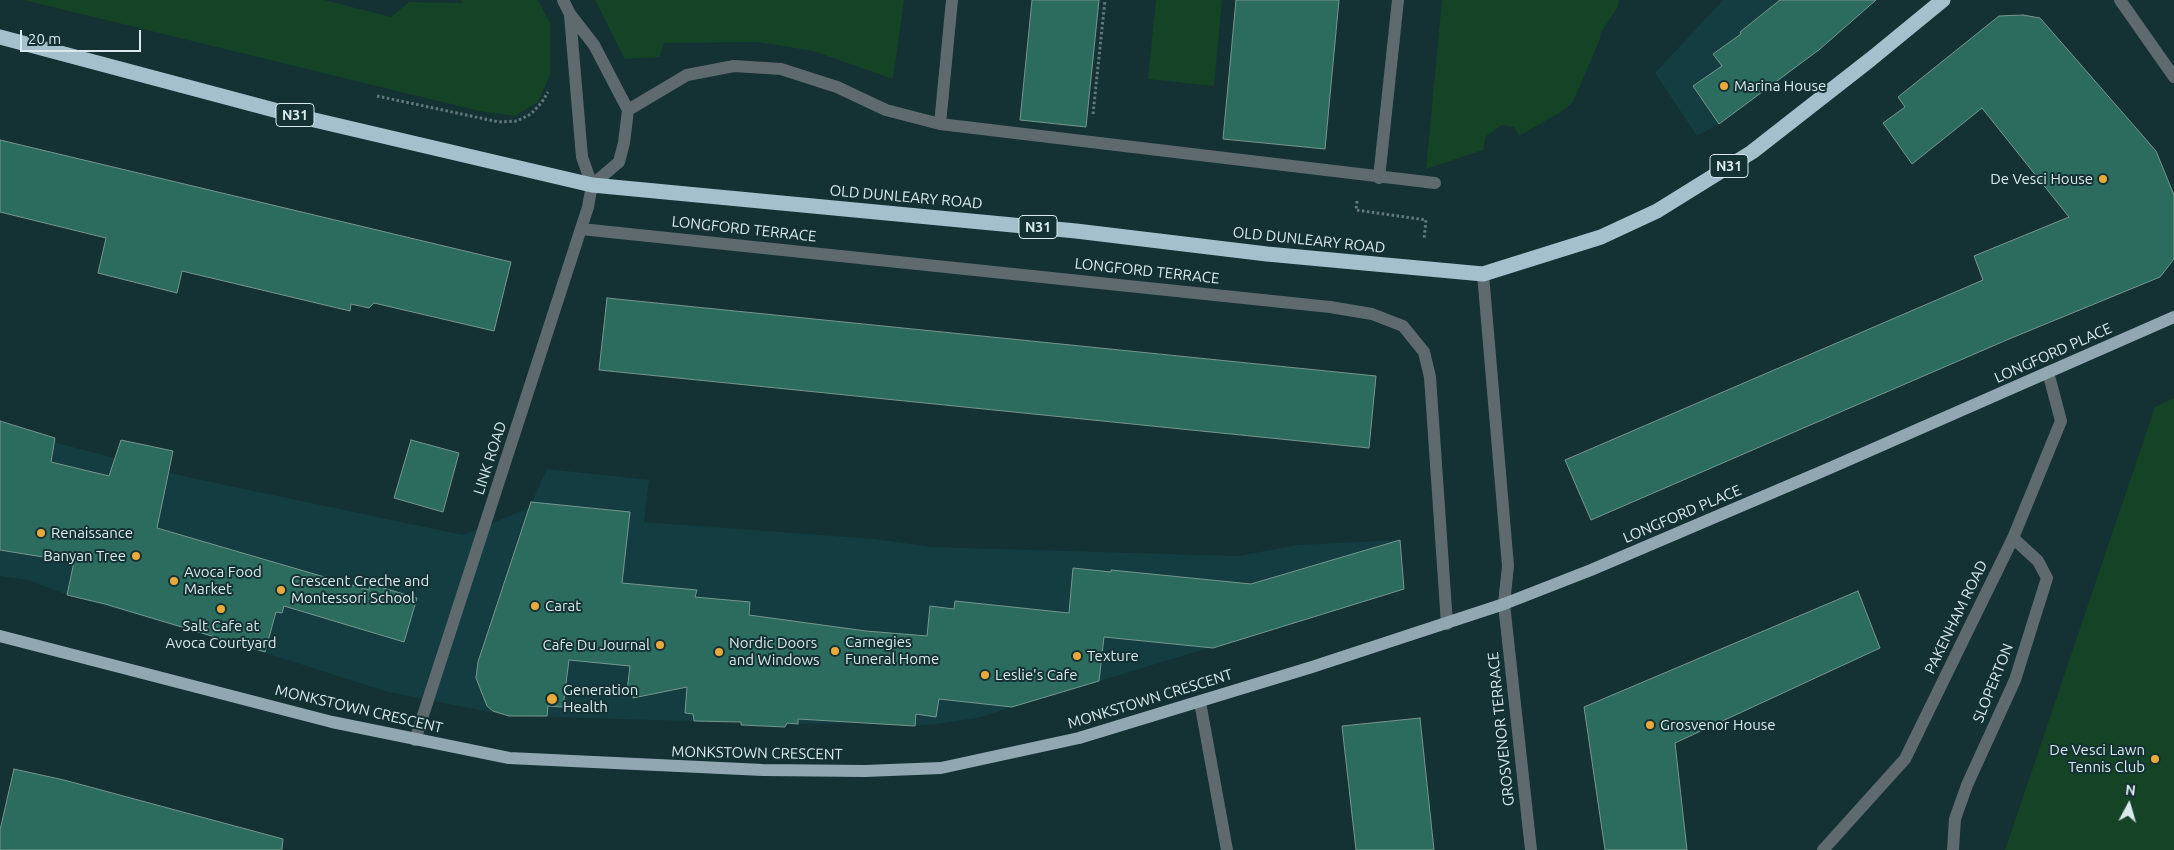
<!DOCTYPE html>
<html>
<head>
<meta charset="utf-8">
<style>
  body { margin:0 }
  #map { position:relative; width:2174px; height:850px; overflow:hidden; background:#143134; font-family:Ubuntu,sans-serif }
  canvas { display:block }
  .north { position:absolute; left:2104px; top:780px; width:50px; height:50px; -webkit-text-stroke:4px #143134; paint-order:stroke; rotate:6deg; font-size:14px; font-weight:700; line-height:20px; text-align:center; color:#daeaec }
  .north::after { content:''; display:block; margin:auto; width:18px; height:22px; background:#daeaec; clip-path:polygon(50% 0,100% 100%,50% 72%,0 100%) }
  .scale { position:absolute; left:20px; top:30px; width:121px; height:22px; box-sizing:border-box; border:2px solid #daeaec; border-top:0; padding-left:6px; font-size:15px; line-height:18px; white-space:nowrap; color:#daeaec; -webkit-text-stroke:4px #143134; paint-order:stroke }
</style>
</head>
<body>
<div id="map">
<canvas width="2174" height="850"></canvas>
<div class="north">N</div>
<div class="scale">20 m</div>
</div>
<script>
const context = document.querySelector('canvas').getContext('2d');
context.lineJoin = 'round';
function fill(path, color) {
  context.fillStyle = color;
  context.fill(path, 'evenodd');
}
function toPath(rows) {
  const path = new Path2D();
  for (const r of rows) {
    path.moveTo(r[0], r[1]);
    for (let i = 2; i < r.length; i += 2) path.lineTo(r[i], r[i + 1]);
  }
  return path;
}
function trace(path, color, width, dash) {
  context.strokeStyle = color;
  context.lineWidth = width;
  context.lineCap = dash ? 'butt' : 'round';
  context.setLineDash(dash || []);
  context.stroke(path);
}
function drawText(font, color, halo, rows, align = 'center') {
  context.font = font + ' Ubuntu,sans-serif';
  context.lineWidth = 4;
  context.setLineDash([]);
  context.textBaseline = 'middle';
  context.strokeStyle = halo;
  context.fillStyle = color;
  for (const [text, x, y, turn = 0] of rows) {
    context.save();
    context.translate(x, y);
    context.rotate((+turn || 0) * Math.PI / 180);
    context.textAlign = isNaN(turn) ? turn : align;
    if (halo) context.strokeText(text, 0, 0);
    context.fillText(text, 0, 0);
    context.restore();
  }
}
fill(toPath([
  [1723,0,1876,0,1780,81,1719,124,1697,136,1655,73],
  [0,428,183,476,463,535,529,508,547,469,649,480,644,522,875,539,932,547,1238,556,1298,545,1400,540,1404,589,977,718,937,724,915,726,857,723,798,724,509,716,388,692,231,642,67,595,29,580,0,576]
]), '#133d40');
fill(toPath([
  [24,0,324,0,391,17,409,2,462,3,462,0,538,0,550,23,550,75,538,102,515,116,479,111],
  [595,0,904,0,893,79,813,51,758,42,664,43,659,57,625,59],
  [1156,0,1222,0,1214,86,1148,79],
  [1442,0,1619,0,1618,7,1601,32,1600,39,1573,102,1564,110,1519,136,1514,127,1502,125,1486,136,1483,150,1426,169],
  [2174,398,2174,850,2005,850,2155,407]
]), '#154325');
const building = toPath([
  [1032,0,1099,0,1086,127,1020,120,1032,0],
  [1236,0,1339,0,1325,149,1223,139,1236,0],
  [1780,0,1876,0,1820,49,1719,124,1693,86,1722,66,1713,54,1741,34,1740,32,1780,0],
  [2023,15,2040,18,2156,151,2174,195,2174,259,2160,277,2009,339,1591,520,1565,460,1983,280,1974,256,2069,217,1982,108,1912,164,1883,123,1905,107,1898,97,1999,16,2023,15],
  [0,140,511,262,494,331,374,303,369,308,351,304,350,311,182,271,177,293,98,273,106,238,0,212,0,140],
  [607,298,1376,376,1369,448,599,370,607,298],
  [0,421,55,438,51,462,109,476,121,440,173,451,157,528,369,590,370,584,417,598,404,642,284,606,282,613,276,612,265,652,105,604,67,595,74,562,0,550,0,421],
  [411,440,459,453,443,512,394,498,411,440],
  [531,502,630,512,622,583,697,590,695,597,750,602,749,615,866,631,927,636,930,606,954,609,955,601,1069,613,1073,568,1111,572,1111,570,1251,584,1400,540,1404,589,1213,648,1104,637,1099,681,1012,707,939,699,936,717,916,714,915,726,798,719,798,724,787,723,785,727,741,725,741,722,694,721,693,714,685,713,687,687,633,698,633,691,627,691,630,666,569,660,563,707,548,706,547,716,509,716,493,711,487,706,476,678,478,662,531,502],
  [1858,591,1880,648,1675,743,1687,850,1605,850,1584,707,1858,591],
  [1420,718,1434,850,1356,850,1342,726,1420,718],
  [14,769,64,780,283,839,282,850,0,850,0,830,14,769]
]);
fill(building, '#2c6c5f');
trace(building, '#78968e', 1);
trace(toPath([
  [377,96,499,122,517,121,531,114,542,102,548,92],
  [1093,114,1105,0],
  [1357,201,1356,210,1426,220,1424,240]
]), '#637a7d', 3, [2.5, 2.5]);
trace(toPath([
  [563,0,570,14,594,45,628,110,624,143,619,162,592,185],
  [2120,0,2174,77],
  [570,15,582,157,592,185],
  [628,110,687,75,734,66,781,69,837,87,886,110,940,124,1435,183],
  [940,124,952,0],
  [1379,178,1398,0],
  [581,229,1330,307,1372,314,1403,326,1424,352,1430,377,1447,624],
  [1483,274,1508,566,1504,604,1531,850],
  [1200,702,1227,850],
  [415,740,588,207,592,185],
  [1823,850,1905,759,2013,538,2061,421,2048,372],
  [1953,850,1955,819,1967,785,2015,680,2047,578,2038,561,2013,538]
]), '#5f6a6f', 12);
trace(toPath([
  [0,636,332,722,509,758,763,770,865,771,941,768,1079,738,1312,667,1504,604,1591,570,1830,468,2174,317]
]), '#91a8b3', 12);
trace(toPath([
  [0,37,293,115,592,185,1076,231,1267,254,1483,274,1601,237,1657,211,1752,152,1871,59,1943,0]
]), '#a5c0cd', 15);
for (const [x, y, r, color] of [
  [1724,86,5,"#eca93b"],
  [2103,179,5,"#eca93b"],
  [41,533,5,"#eca93b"],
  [136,556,5,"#eca93b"],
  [174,581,5,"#eca93b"],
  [281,590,5,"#eca93b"],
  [535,606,5,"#eca93b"],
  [221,609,5,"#eca93b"],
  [660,645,5,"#eca93b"],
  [835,651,5,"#eca93b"],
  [719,652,5,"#eca93b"],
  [1077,656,5,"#eca93b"],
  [985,675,5,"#eca93b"],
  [552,699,6,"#eca93b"],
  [1650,725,5,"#eca93b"],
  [2155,759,5,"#eca93b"]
]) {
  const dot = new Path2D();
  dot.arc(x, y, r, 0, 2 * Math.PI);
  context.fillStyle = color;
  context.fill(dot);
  trace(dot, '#143134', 2);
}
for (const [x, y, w] of [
  [295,115,38],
  [1729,166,38],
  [1038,227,38]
]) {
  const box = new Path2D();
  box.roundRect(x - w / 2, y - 11.5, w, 23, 4);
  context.fillStyle = '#143134';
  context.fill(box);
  trace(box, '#daeaec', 1);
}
drawText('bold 14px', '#daeaec', null, [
  ["N31",295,115],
  ["N31",1729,166],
  ["N31",1038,227]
]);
drawText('15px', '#daeaec', '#143134', [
  ["Marina House",1734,86],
  ["De Vesci House",2093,179,"right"],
  ["Renaissance",51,533],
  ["Banyan Tree",126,556,"right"],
  ["Avoca Food",184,572],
  ["Market",184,589],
  ["Crescent Creche and",291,581],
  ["Montessori School",291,598],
  ["Carat",545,606],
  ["Salt Cafe at",221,626,"center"],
  ["Avoca Courtyard",221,643,"center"],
  ["Carnegies",845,642],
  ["Funeral Home",845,659],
  ["Nordic Doors",729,643],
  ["and Windows",729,660],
  ["Cafe Du Journal",650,645,"right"],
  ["Texture",1087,656],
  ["Leslie's Cafe",995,675],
  ["Generation",563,690],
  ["Health",563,707],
  ["Grosvenor House",1660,725],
  ["De Vesci Lawn",2145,750,"right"],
  ["Tennis Club",2145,767,"right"]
], 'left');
drawText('15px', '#daeaec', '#143134', [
  ["OLD DUNLEARY ROAD",906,197,5],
  ["LONGFORD TERRACE",744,229,6],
  ["OLD DUNLEARY ROAD",1309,240,6],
  ["LONGFORD TERRACE",1147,271,6],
  ["LONGFORD PLACE",2053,353,-24],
  ["LINK ROAD",490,458,-72],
  ["LONGFORD PLACE",1682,514,-23],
  ["PAKENHAM ROAD",1956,617,-64],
  ["SLOPERTON",1993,683,-68],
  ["MONKSTOWN CRESCENT",1150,699,-17],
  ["MONKSTOWN CRESCENT",359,709,13],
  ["GROSVENOR TERRACE",1501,729,-96],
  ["MONKSTOWN CRESCENT",757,753,1]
]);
</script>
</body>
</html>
